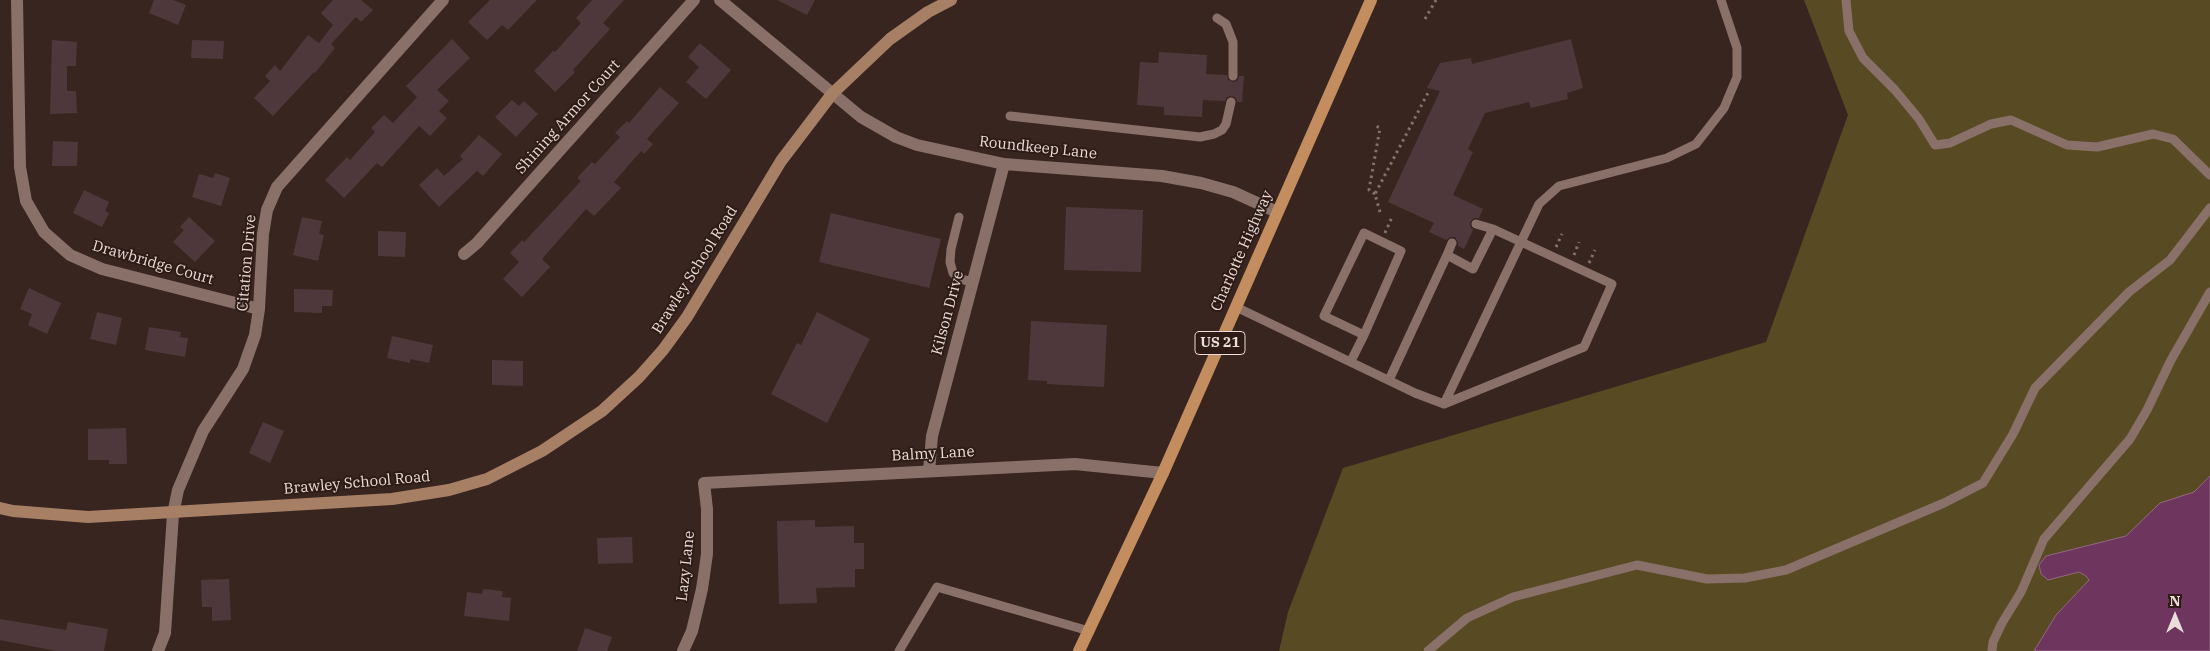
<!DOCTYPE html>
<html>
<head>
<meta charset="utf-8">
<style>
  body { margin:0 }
  #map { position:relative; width:2210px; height:651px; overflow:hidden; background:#38251f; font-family:"IBM Plex Serif",serif }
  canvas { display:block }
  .north { position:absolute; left:2150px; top:591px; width:50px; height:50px; -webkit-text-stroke:4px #2e1b16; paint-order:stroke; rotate:0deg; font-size:14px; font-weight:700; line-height:20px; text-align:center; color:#eadcd8 }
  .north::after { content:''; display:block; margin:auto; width:18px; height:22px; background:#eadcd8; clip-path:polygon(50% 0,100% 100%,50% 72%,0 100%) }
</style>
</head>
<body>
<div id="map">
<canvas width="2210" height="651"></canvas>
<div class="north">N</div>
</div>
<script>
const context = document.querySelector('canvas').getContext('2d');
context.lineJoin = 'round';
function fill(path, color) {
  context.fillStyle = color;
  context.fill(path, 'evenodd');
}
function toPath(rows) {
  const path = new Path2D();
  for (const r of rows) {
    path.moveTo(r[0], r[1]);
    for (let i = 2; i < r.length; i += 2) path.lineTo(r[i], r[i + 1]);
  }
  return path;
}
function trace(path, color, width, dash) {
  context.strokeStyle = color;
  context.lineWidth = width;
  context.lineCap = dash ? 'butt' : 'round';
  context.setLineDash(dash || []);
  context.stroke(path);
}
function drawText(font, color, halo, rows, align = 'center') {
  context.font = font + ' "IBM Plex Serif",serif';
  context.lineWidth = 4;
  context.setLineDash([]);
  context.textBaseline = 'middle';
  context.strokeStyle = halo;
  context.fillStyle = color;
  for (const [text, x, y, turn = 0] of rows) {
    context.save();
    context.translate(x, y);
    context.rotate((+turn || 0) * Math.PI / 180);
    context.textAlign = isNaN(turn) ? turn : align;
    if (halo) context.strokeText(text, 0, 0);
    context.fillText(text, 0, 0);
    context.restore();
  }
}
fill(toPath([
  [1804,0,2210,0,2210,651,1279,651,1288,612,1343,468,1766,342,1848,115]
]), '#584b23');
const water = toPath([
  [2210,476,2210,651,2034,651,2056,615,2089,580,2086,576,2079,572,2048,580,2041,574,2039,565,2046,556,2126,536,2160,503,2194,492,2210,476]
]);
fill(water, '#6e365f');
trace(water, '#936883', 1);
fill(toPath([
  [154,0,173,0,186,5,178,25,149,13],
  [333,0,361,0,373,10,361,22,356,17,331,44,335,48,315,73,314,72,273,116,254,98,270,81,265,76,275,65,280,71,308,35,319,43,333,25,321,13],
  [490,0,537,0,508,30,502,25,487,40,468,22],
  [592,0,624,0,603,23,610,29,573,70,575,72,555,92,534,71,553,51,555,52,581,23,576,18],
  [777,0,815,0,807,15],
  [452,39,470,58,437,90,449,101,439,111,447,118,430,136,419,126,382,167,377,163,344,198,325,180,347,157,350,160,375,132,371,128,384,115,393,123,417,97,406,86],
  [1571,39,1583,88,1567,93,1568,99,1531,108,1529,102,1485,113,1468,149,1473,152,1453,195,1483,209,1479,218,1474,218,1470,222,1470,226,1473,230,1464,249,1458,246,1458,242,1455,237,1451,237,1446,240,1429,232,1434,223,1388,202,1440,91,1427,88,1440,63,1471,58,1472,64],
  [52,40,77,42,76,66,67,66,67,91,76,91,77,113,50,114],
  [192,40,224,41,223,59,191,58],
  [700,43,731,70,706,99,686,82,699,67,688,57],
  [1159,52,1207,55,1206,74,1227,75,1228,80,1233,82,1237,81,1239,76,1244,76,1242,102,1237,102,1236,98,1232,96,1227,97,1225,101,1203,100,1202,117,1164,115,1164,107,1137,105,1140,62,1158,63],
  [660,87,679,103,647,139,653,144,644,154,641,151,614,182,621,188,594,216,586,209,542,259,550,267,522,297,503,279,519,262,510,253,522,240,524,242,581,181,577,178,592,162,595,164,620,137,615,133,627,121,629,123],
  [512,100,519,106,524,101,538,114,516,137,495,117],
  [479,135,502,154,483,176,477,171,439,207,419,185,437,168,444,176,463,159,460,156],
  [53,141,78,142,77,166,52,166],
  [215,173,230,178,221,206,192,197,199,174,213,178],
  [84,190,109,202,105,211,109,213,102,227,73,213],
  [1066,207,1143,210,1141,272,1064,270],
  [831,213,941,239,929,288,819,262],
  [189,217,215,241,195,262,173,242,184,230,180,227],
  [302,217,322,221,319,234,324,235,318,261,293,255],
  [378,231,406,232,405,257,378,256],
  [29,288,61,303,47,334,28,325,32,314,20,309],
  [294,289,333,290,332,306,322,306,322,313,294,312],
  [97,312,122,318,116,345,90,339],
  [817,312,870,339,827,423,771,394,797,343,801,345],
  [1031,321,1107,325,1104,387,1047,384,1047,381,1028,380],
  [149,327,181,332,180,337,188,338,185,357,145,350],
  [392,336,433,345,429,363,410,359,410,363,387,358],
  [492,360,523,361,523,386,492,385],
  [263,422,284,431,270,463,249,453],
  [126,428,127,464,109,464,109,460,88,460,88,429],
  [815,520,815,527,854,526,854,543,864,543,864,569,855,569,855,587,816,588,817,603,779,604,777,521],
  [632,537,633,563,598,564,597,538],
  [229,579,231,620,212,621,212,607,202,607,201,580],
  [483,589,503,591,502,597,511,598,509,621,464,616,467,592,482,594],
  [0,619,66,630,68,622,108,629,104,651,56,651,0,640],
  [585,628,612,637,607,651,577,651]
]), '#4e383c');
trace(toPath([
  [1425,19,1436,0],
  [1375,194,1369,190,1380,128,1376,126],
  [1380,212,1375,194,1429,91],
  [1385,233,1392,217],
  [1556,247,1562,234],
  [1574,255,1579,242],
  [1589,263,1595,250]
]), '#82716c', 3, [2.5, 4]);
trace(toPath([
  [1846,0,1849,31,1863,58,1895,90,1919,119,1935,145,1950,143,1991,124,2011,120,2067,145,2097,147,2153,134,2173,139,2210,175],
  [1217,18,1226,24,1233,42,1233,76],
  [1010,116,1200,137,1214,134,1222,130,1226,124,1231,102],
  [959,217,951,249,950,262,953,273,960,279,973,282],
  [1447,255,1452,243],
  [1236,307,1415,393,1444,404,1584,347,1612,284,1493,229,1476,224],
  [1351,361,1364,335,1401,251,1364,233,1324,316,1364,335],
  [1389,380,1447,255,1473,269,1493,229],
  [1444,404,1539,204,1559,186,1667,158,1696,144,1724,108,1737,77,1737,48,1721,0],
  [899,651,937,587,1089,631],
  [1428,651,1467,618,1513,597,1637,565,1707,579,1745,578,1786,570,1944,503,1983,483,2013,434,2035,388,2129,292,2170,260,2210,208],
  [1992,651,1993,642,2002,623,2021,592,2044,539,2130,439,2147,410,2171,360,2210,292]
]), '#89716a', 9);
trace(toPath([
  [17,0,20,167,26,201,44,232,70,255,102,269,259,309],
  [720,0,861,117,896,137,917,145,1004,164,1162,176,1201,183,1233,192,1277,212],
  [464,254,477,243,694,0],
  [929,471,932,436,1004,164],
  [158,651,165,633,173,514,178,490,203,431,243,369,255,335,259,309,263,234,267,210,277,187,443,0],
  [683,651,692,631,702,589,707,554,707,509,704,483,1075,464,1163,473]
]), '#89716a', 12);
trace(toPath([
  [0,508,13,511,88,517,392,499,449,490,487,479,542,451,602,411,639,377,663,350,687,317,781,161,832,94,890,39,928,12,951,0]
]), '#a67f65', 12);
trace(toPath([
  [1079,651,1163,473,1371,0]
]), '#c38d5f', 12);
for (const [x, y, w] of [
  [1220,343,50]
]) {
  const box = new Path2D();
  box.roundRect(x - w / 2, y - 11.5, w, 23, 4);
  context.fillStyle = '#2e1b16';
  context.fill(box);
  trace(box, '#eadcd8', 1);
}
drawText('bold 14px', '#eadcd8', null, [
  ["US 21",1220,343]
]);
drawText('15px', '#eadcd8', '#2e1b16', [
  ["Shining Armor Court",568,117,-48],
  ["Roundkeep Lane",1038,148,6],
  ["Charlotte Highway",1242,251,-66],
  ["Drawbridge Court",153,263,16],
  ["Citation Drive",247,263,-85],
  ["Brawley School Road",695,270,-58],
  ["Kilson Drive",948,313,-75],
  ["Balmy Lane",933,454,-3],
  ["Brawley School Road",357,483,-5],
  ["Lazy Lane",686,566,-84]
]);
</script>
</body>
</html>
